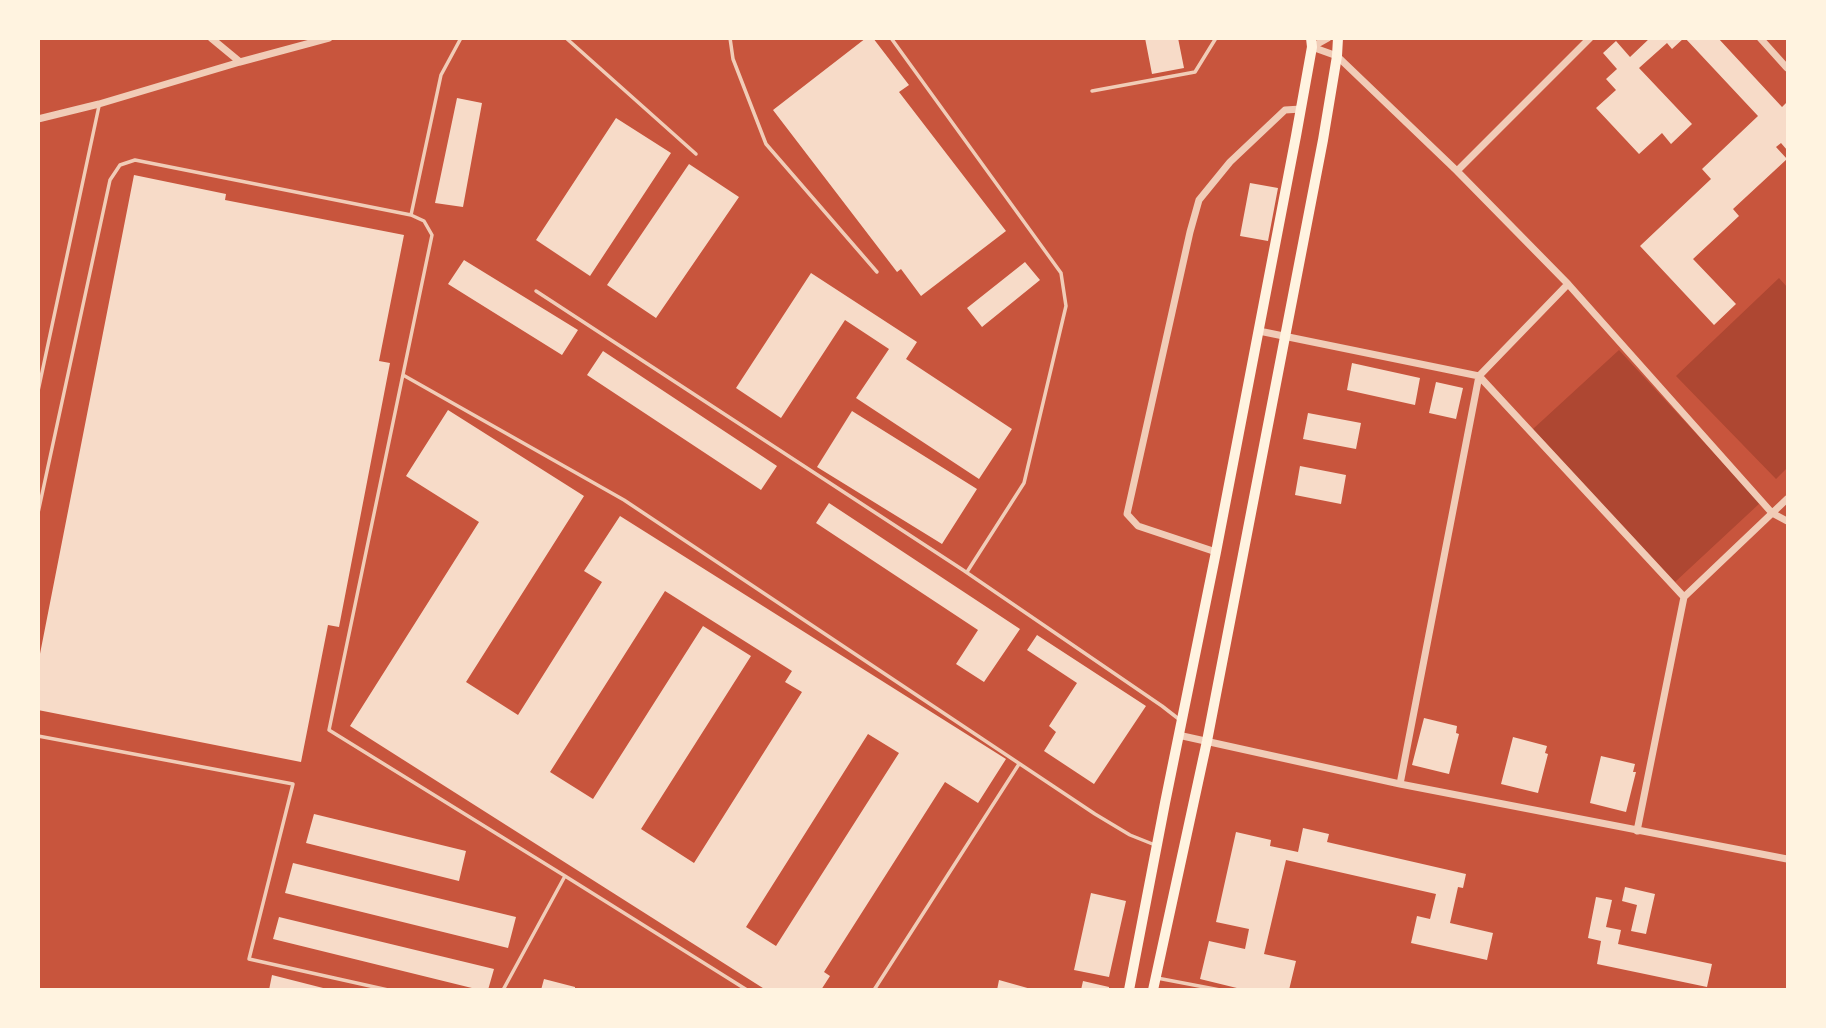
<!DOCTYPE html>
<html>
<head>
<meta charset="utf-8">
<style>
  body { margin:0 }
  #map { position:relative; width:1826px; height:1028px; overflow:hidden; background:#c8553d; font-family:"DejaVu Sans",sans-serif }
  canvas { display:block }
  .frame { position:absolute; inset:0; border:40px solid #fff3e0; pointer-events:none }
</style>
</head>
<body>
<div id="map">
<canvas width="1826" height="1028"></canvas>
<div class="frame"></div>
</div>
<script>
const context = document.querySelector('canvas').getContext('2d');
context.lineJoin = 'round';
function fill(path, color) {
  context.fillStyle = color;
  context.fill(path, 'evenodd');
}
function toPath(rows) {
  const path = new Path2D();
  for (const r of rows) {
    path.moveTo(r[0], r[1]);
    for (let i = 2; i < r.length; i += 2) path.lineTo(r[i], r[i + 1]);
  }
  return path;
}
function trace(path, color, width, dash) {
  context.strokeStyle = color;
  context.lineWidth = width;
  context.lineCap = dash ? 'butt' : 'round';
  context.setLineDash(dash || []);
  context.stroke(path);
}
fill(toPath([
  [1779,278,1787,287,1787,468,1776,479,1676,376],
  [1619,350,1760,503,1675,582,1533,429]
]), '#ae4732');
fill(toPath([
  [866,38,873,38,909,85,899,92,1006,231,921,296,901,269,897,272,773,110],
  [1145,38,1178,38,1184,68,1152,74],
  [1650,38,1684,38,1672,49,1667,43,1639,68,1692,124,1671,144,1662,133,1639,154,1596,108,1616,90,1606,79,1617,69,1603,53,1616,41,1630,57],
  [1685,38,1718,38,1782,107,1787,102,1787,150,1781,143,1776,147,1787,159,1733,209,1739,216,1693,259,1736,304,1714,325,1640,246,1711,179,1702,169,1758,116],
  [457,98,482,103,463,207,435,203],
  [616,118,671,153,590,276,536,240],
  [689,164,739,197,656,318,607,285],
  [134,175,226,194,225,200,404,235,379,361,390,363,339,627,328,625,301,762,38,710,38,664],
  [1250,183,1278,188,1268,241,1240,236],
  [464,260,578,330,562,355,448,284],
  [1025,262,1040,280,982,327,967,308],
  [811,273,917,342,906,359,1012,429,979,479,856,398,889,349,845,320,781,418,736,388],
  [603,351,777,466,761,490,587,375],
  [1352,363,1420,378,1415,405,1347,390],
  [1436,382,1463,388,1456,419,1429,413],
  [448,410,584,496,466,682,518,715,602,582,584,571,620,516,1006,759,978,803,945,782,824,972,830,976,821,990,766,990,350,726,479,522,406,476],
  [665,591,792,671,785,682,802,692,694,863,641,829,751,656,703,626,593,799,550,772],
  [868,734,899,753,776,946,746,927],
  [852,411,977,489,942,544,817,467],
  [1308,413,1361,423,1356,449,1303,439],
  [1300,466,1346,475,1341,504,1295,495],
  [829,503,1020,629,984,682,956,664,978,630,816,523],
  [1037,635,1146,706,1094,784,1044,751,1056,732,1049,726,1077,683,1027,650],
  [1424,718,1457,726,1456,733,1459,734,1449,774,1412,765],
  [1513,737,1547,746,1545,753,1548,754,1538,793,1501,784],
  [1601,756,1635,764,1633,772,1636,772,1626,812,1590,803],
  [314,814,466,851,459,881,306,843],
  [1303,828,1329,834,1327,842,1466,874,1463,888,1458,887,1450,923,1493,933,1487,960,1411,943,1417,916,1430,919,1436,894,1286,860,1264,954,1296,961,1289,990,1245,990,1200,979,1209,941,1245,949,1249,929,1216,922,1236,832,1271,840,1270,846,1298,852],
  [293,863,516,917,508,948,285,893],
  [1625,887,1655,894,1646,934,1631,931,1637,905,1622,901],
  [1091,893,1126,901,1109,977,1074,970],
  [1596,897,1612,900,1606,927,1621,930,1618,944,1712,964,1707,987,1597,964,1601,941,1588,938],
  [279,917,494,969,488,990,480,990,273,939],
  [272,975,327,989,326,990,269,990],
  [544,979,575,987,575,990,541,990],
  [999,980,1031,989,1031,990,997,990],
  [1083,981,1109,987,1109,990,1081,990]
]), '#f7dbc8');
trace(toPath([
  [566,38,696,154],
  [730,38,733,59,766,144,877,272],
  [891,38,1061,273,1066,306,1024,483,967,572],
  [1092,91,1195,72,1216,38],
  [411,215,441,75,461,38],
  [536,291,963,570,1162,706,1180,720],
  [403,375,624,500,1095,814,1130,835,1155,845],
  [38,391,99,106],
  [38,513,110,180,120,165,135,160,411,215,424,221,432,235,329,730,565,876,503,990],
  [38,736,293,784,249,959,388,990],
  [565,876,747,990],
  [1157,978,1220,990],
  [874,990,1019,764]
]), '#f1ccb7', 3.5);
trace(toPath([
  [211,38,240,62],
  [1760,38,1787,68],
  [1312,47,1337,56,1457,171,1568,284,1772,513,1787,521],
  [1312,47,1328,38],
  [38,119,99,104,240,62,329,38],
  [1457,171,1590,38],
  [1259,331,1479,376,1684,597],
  [1216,552,1138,526,1127,514,1190,232,1199,200,1230,162,1285,110,1301,109],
  [1178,735,1400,784,1787,859],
  [1400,784,1479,376,1568,284],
  [1637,831,1684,597,1787,499]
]), '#f1ccb7', 7);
trace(toPath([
  [1129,990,1165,803,1216,552,1296,136,1312,47,1311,38],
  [1153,990,1207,741,1323,140,1337,56,1338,38]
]), '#fff3e0', 10);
</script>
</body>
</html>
